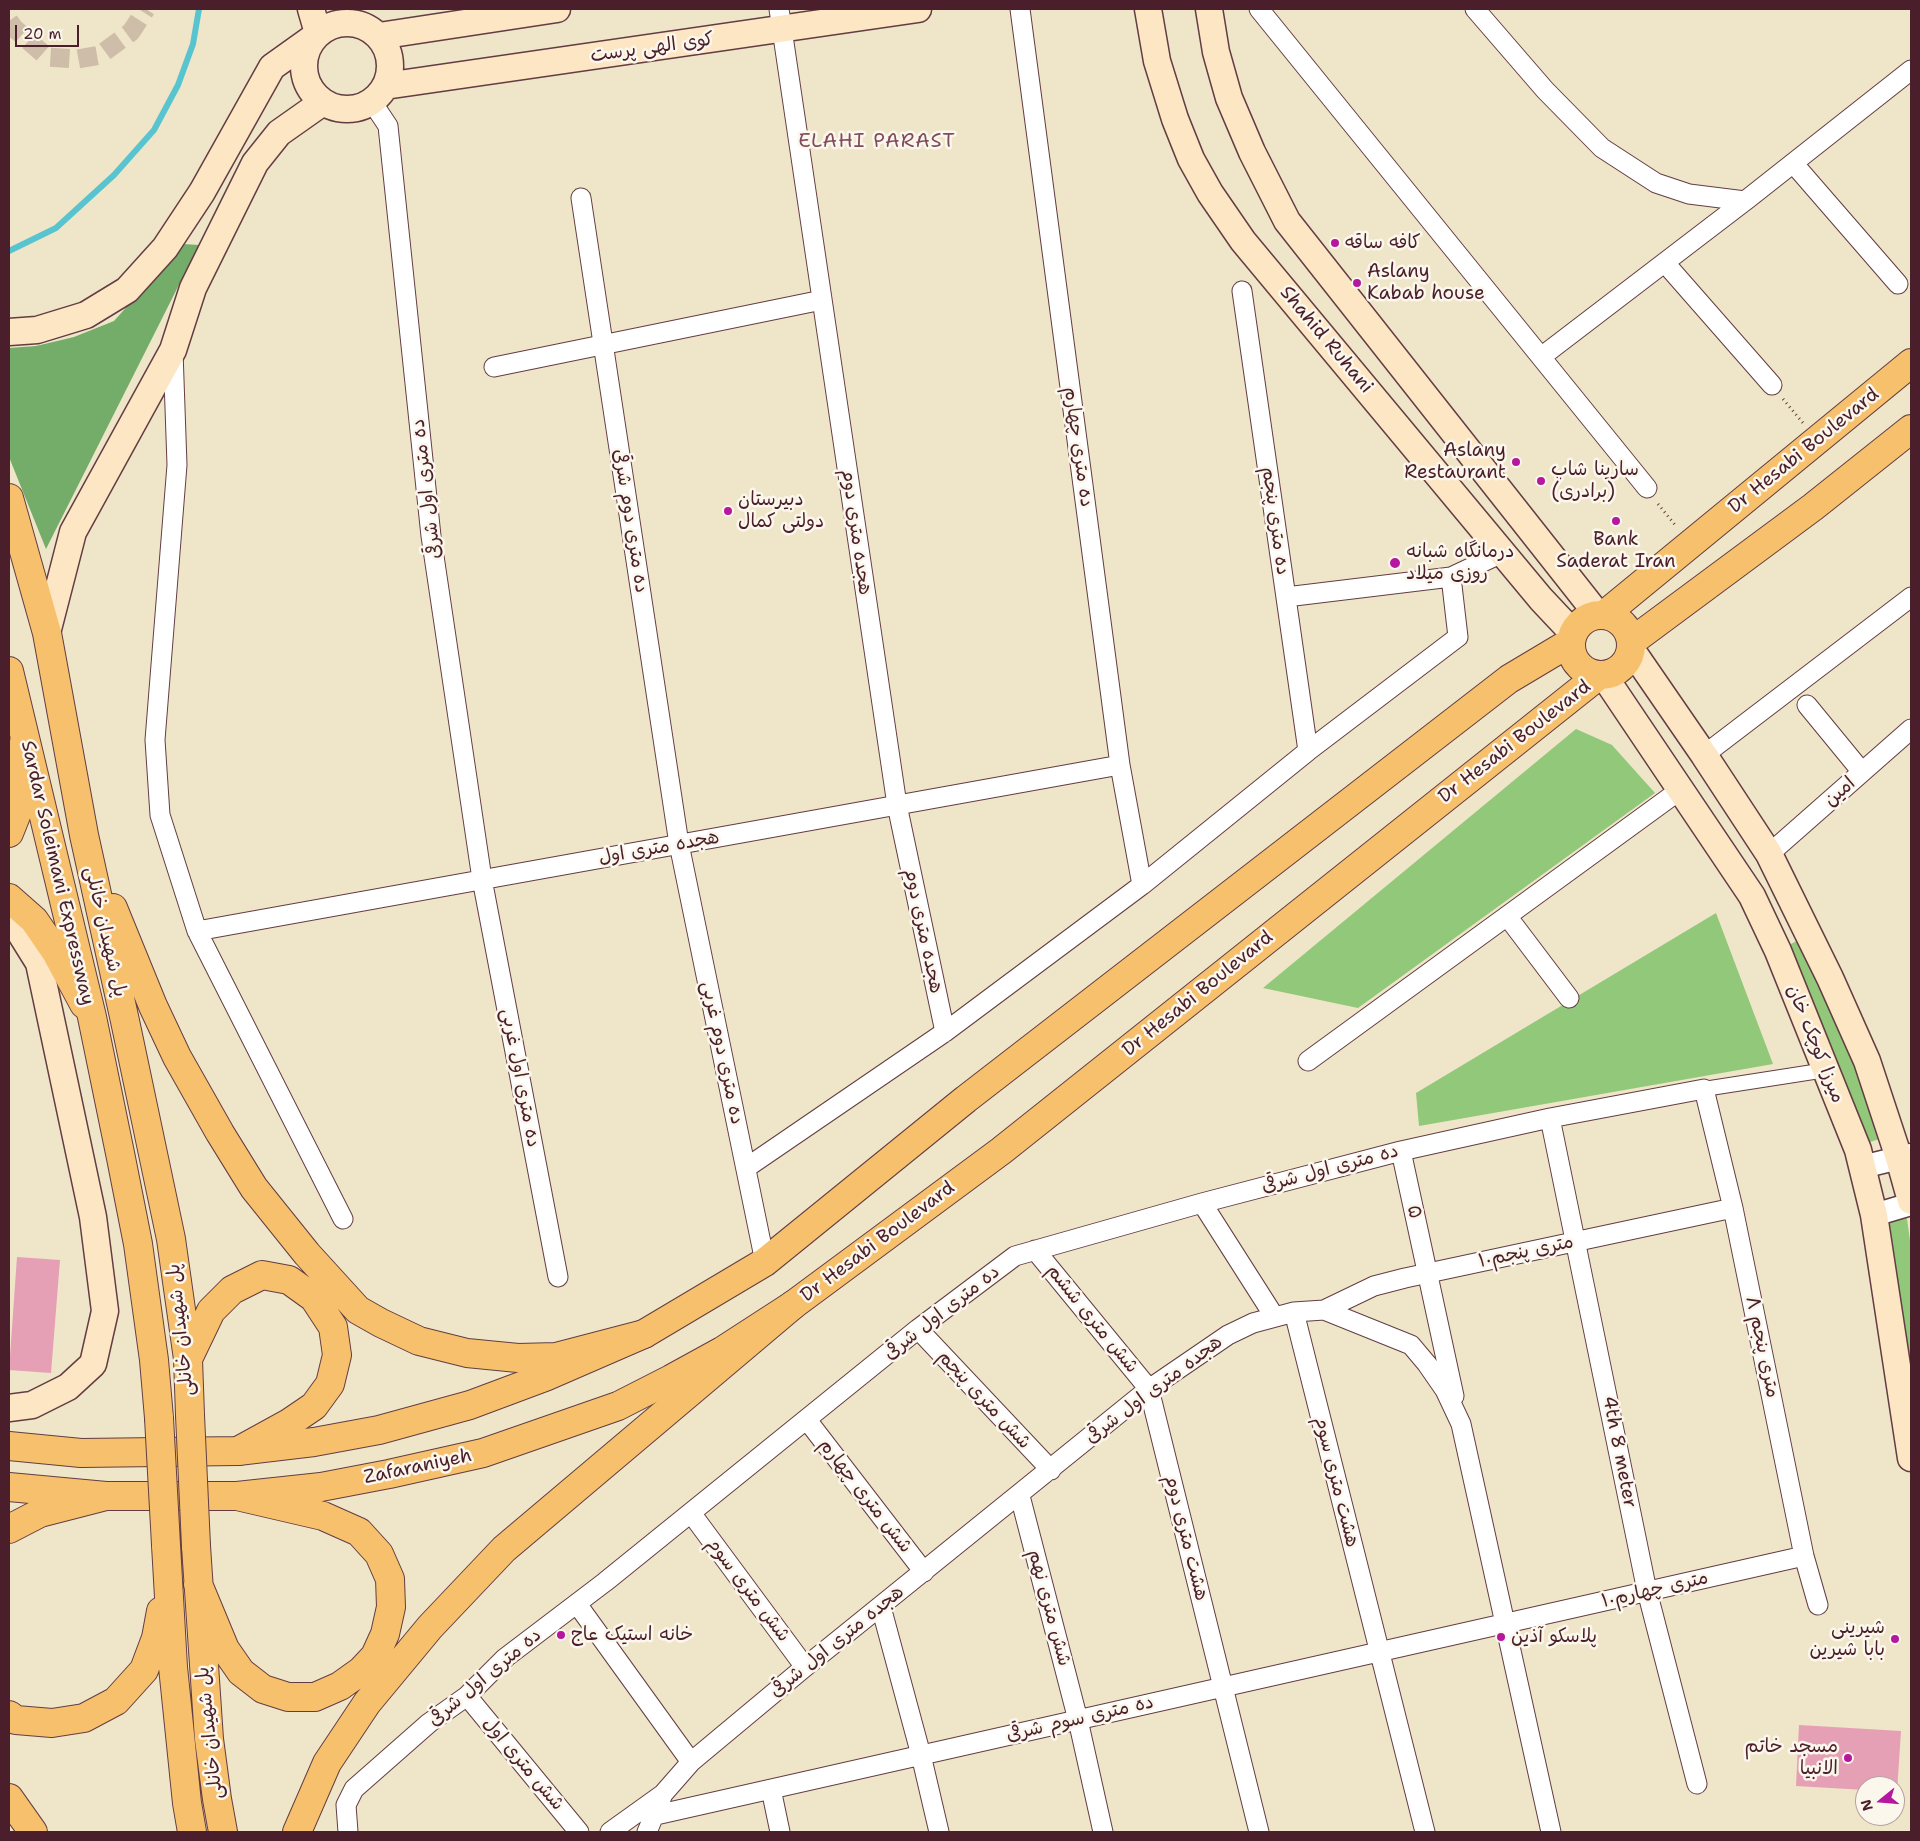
<!DOCTYPE html>
<html>
<head>
<meta charset="utf-8">
<style>
  body { margin:0 }
  #map { position:relative; width:1920px; height:1841px; overflow:hidden; background:#efe5c8; font-family:"Shantell Sans",sans-serif }
  canvas { display:block }
  .frame { position:absolute; inset:0; border:10px solid #4a1f2b; pointer-events:none }
  .north { position:absolute; left:1855px; top:1776px; width:50px; height:50px; box-sizing:border-box; background:#fbf7ec; border:1px solid #b4a19f; border-radius:50%; rotate:253deg; font-size:14px; font-weight:700; line-height:20px; text-align:center; color:#4a1f2b }
  .north::after { content:''; display:block; margin:auto; width:18px; height:22px; background:#b5179e; clip-path:polygon(50% 0,100% 100%,50% 72%,0 100%) }
  .scale { position:absolute; left:15px; top:25px; width:64px; height:22px; box-sizing:border-box; border:2px solid #4a1f2b; border-top:0; padding-left:6px; font-size:15px; line-height:18px; white-space:nowrap; color:#4a1f2b; -webkit-text-stroke:4px #fbf7ec; paint-order:stroke }
</style>
</head>
<body>
<div id="map">
<canvas width="1920" height="1841"></canvas>
<div class="frame"></div>
<div class="north">N</div>
<div class="scale">20 m</div>
</div>
<script>
const context = document.querySelector('canvas').getContext('2d');
context.lineJoin = 'round';
function fill(path, color) {
  context.fillStyle = color;
  context.fill(path, 'evenodd');
}
function toPath(rows) {
  const path = new Path2D();
  for (const r of rows) {
    if (r.length === 3) {
      path.moveTo(r[0] + r[2], r[1]);
      path.arc(r[0], r[1], r[2], 0, 2 * Math.PI);
      continue;
    }
    path.moveTo(r[0], r[1]);
    for (let i = 2; i < r.length; i += 2) path.lineTo(r[i], r[i + 1]);
  }
  return path;
}
function trace(path, color, width, dash) {
  context.strokeStyle = color;
  context.lineWidth = width;
  context.lineCap = dash ? 'butt' : 'round';
  context.setLineDash(dash || []);
  context.stroke(path);
}
function drawText(font, color, halo, rows, align = 'center') {
  context.font = font + ' "Shantell Sans","Playpen Sans Arabic",sans-serif';
  context.lineWidth = 5;
  context.setLineDash([]);
  context.textBaseline = 'middle';
  context.strokeStyle = halo;
  context.fillStyle = color;
  for (const [text, x, y, turn = 0] of rows) {
    context.save();
    context.translate(x, y);
    context.rotate((+turn || 0) * Math.PI / 180);
    context.textAlign = isNaN(turn) ? turn : align;
    if (halo) context.strokeText(text, 0, 0);
    context.fillText(text, 0, 0);
    context.restore();
  }
}
fill(toPath([
  [1576,729,1612,745,1655,793,1358,1008,1263,988],
  [1716,913,1773,1064,1419,1126,1416,1093],
  [1802,938,1886,1137,1857,1146,1778,951],
  [1906,1212,1911,1247,1911,1446,1875,1222]
]), '#91c87a');
fill(toPath([
  [183,244,199,245,46,549,9,457,9,348,36,346,74,337,114,321]
]), '#74ac6a');
trace(toPath([
  [9,251,56,228,114,175,154,130,178,85,193,44,199,9]
]), '#58c4cf', 6);
fill(toPath([
  [17,1257,60,1260,51,1373,9,1370],
  [1799,1725,1901,1731,1897,1792,1895,1792,1895,1786,1865,1786,1865,1790,1796,1786]
]), '#e5a0b6');
trace(toPath([
  [9,21,14,28,47,57,78,59,100,55,131,32,146,9]
]), '#cebda9', 19, [19, 9]);
const pedestrian = toPath([
  [1704,1089,1826,1070]
]);
const minor = toPath([
  [779,9,897,805,945,1032],
  [1020,9,1120,765,1142,885],
  [1259,9,1647,488],
  [1475,9,1545,90,1602,148,1656,183,1689,194,1745,201,1911,70],
  [372,102,388,126,431,536,482,879,558,1277],
  [1793,163,1898,284],
  [581,198,679,844,765,1262],
  [1665,263,1772,385],
  [1242,291,1308,751],
  [173,351,177,465,155,740,160,815,197,931,343,1219],
  [1541,357,1745,201],
  [494,367,822,300],
  [1286,597,1451,577,1502,553],
  [1807,705,1862,772],
  [1704,755,1911,597],
  [1769,854,1911,729],
  [1507,916,1569,998],
  [197,931,1120,765],
  [1308,1061,1680,790],
  [1550,1118,1647,1591,1697,1784],
  [1401,1151,1454,1396],
  [746,1168,945,1032,1142,885,1308,751,1458,637,1451,577],
  [1202,1203,1274,1316],
  [1035,1250,1149,1389,1259,1832],
  [1324,1310,1374,1286,1405,1278,1733,1208],
  [1294,1312,1425,1832],
  [918,1329,1051,1470],
  [807,1420,924,1572],
  [1020,1496,1078,1720,1103,1832],
  [691,1513,805,1667],
  [577,1604,691,1762],
  [881,1607,921,1755,939,1832],
  [467,1696,579,1832],
  [771,1789,780,1832],
  [656,1815,1804,1556],
  [348,1832,346,1805,354,1789,429,1723,467,1696,505,1658,605,1582,918,1329,1015,1256,1202,1203,1401,1151,1550,1118,1704,1089,1733,1208,1804,1556,1818,1605],
  [610,1832,663,1794],
  [647,1832,663,1794,691,1762,805,1667,1149,1389,1228,1335,1253,1323,1294,1312,1324,1310,1411,1345,1427,1364,1445,1390,1461,1424,1551,1832]
]);
const tertiary = toPath([
  [1862,1167,1911,1155],
  [1874,1215,1911,1204]
]);
const secondary = toPath([
  [311,9,318,33],
  [1148,9,1157,61,1175,119,1191,159,1210,193,1243,241,1541,599,1573,633],
  [1209,9,1216,52,1229,98,1252,152,1287,221,1598,615],
  [347,66,43],
  [379,36,557,9],
  [385,86,918,9],
  [9,332,37,330,86,315,127,290,165,248,202,192,272,67,314,37],
  [47,633,73,532,173,350,193,288,255,163,279,133,323,102],
  [1631,649,1704,755,1769,854,1830,978,1867,1061,1899,1158,1911,1201],
  [1604,676,1752,896,1778,951,1858,1150,1874,1215,1911,1458],
  [9,920,16,926,39,963,93,1217,105,1311,93,1364,68,1387,32,1405,9,1408]
]);
const primary = toPath([
  [1601,645,30],
  [1604,615,1911,363],
  [1631,642,1813,507,1911,429],
  [9,833,17,813,24,742],
  [9,898,34,920,56,952,84,1004],
  [9,1446,81,1453,238,1451,314,1442,379,1430,470,1405,545,1377,644,1334,765,1262,966,1099,1509,679,1571,642],
  [9,1487,106,1496,237,1496,321,1487,389,1474,483,1453,618,1406,671,1379,722,1351,793,1305,1001,1151,1598,676]
]);
const trunk = toPath([
  [9,498,47,633,84,835,125,1021,171,1239,188,1359,190,1415],
  [9,671,92,1017,121,1158,138,1244,154,1360,159,1418],
  [113,908,153,1006,177,1057,220,1133,254,1188,307,1254,358,1310,381,1323,419,1341,467,1353,518,1358,556,1357,644,1334],
  [188,1359,211,1311,232,1290,262,1275,289,1280,314,1298,333,1327,337,1355,330,1384,314,1406,289,1423,238,1451],
  [9,1529,40,1513,106,1496],
  [166,1545,173,1667,187,1803,192,1832],
  [196,1546,209,1739,217,1799,223,1832],
  [198,1584,225,1649,241,1672,263,1689,288,1697,315,1697,340,1686,361,1671,375,1656,385,1634,391,1607,390,1579,379,1554,359,1532,323,1516,237,1496],
  [9,1715,16,1720,52,1723,84,1718,116,1701,144,1670,156,1638,161,1611],
  [9,1798,33,1832],
  [297,1832,327,1763,367,1703,430,1627,504,1549,793,1305]
]);
trace(pedestrian, '#633d43', 16);
trace(minor, '#633d43', 21);
trace(tertiary, '#633d43', 25);
trace(secondary, '#633d43', 29);
trace(primary, '#633d43', 30);
trace(trunk, '#633d43', 30);
trace(toPath([
  [1783,399,1803,423],
  [1658,504,1676,526]
]), '#633d43', 3, [1, 4]);
trace(pedestrian, '#fff', 14);
trace(minor, '#fff', 19);
trace(tertiary, '#fff', 22);
trace(secondary, '#fce6c4', 26);
trace(primary, '#f7c06c', 28);
trace(trunk, '#f7c06c', 28);
const trunkBridge = toPath([
  [190,1415,196,1546],
  [159,1418,166,1545]
]);
trace(trunkBridge, '#633d43', 30, []);
trace(trunkBridge, '#f7c06c', 28);
for (const [x, y, r, color] of [
  [1335,243,5,"#b5179e"],
  [1357,283,5,"#b5179e"],
  [1516,462,5,"#b5179e"],
  [1541,481,5,"#b5179e"],
  [728,511,5,"#b5179e"],
  [1616,521,5,"#b5179e"],
  [1395,563,6,"#b5179e"],
  [561,1635,5,"#b5179e"],
  [1501,1637,5,"#b5179e"],
  [1895,1639,5,"#b5179e"],
  [1848,1758,5,"#b5179e"]
]) {
  const dot = new Path2D();
  dot.arc(x, y, r, 0, 2 * Math.PI);
  context.fillStyle = color;
  context.fill(dot);
  trace(dot, '#fbf7ec', 2);
}
drawText('19px', '#4a1f2b', '#fbf7ec', [
  ["کوی الهی پرست",652,48,-8],
  ["Shahid Ruhani",1326,340,50],
  ["ده متری چهارم",1078,447,82],
  ["Dr Hesabi Boulevard",1804,451,-39],
  ["ده متری اول شرقی",427,489,-97],
  ["ده متری دوم شرقی",630,521,81],
  ["ده متری پنجم",1275,521,82],
  ["هجده متری دوم",856,532,82],
  ["Dr Hesabi Boulevard",1515,742,-38],
  ["امین",1840,792,-41],
  ["هجده متری اول",659,848,-10],
  ["Sardar Soleimani Expressway",57,873,77],
  ["هجده متری دوم",923,931,78],
  ["پل شهیدان خانلی",105,932,77],
  ["Dr Hesabi Boulevard",1198,994,-39],
  ["میرزا کوچک خان",1815,1044,68],
  ["ده متری دوم غربی",722,1053,78],
  ["ده متری اول غربی",520,1078,79],
  ["ده متری اول شرقی",1330,1169,-15],
  ["۵",1414,1212,78],
  ["Dr Hesabi Boulevard",878,1242,-37],
  ["۱۰متری پنجم",1526,1252,-12],
  ["ده متری اول شرقی",942,1313,-38],
  ["شش متری ششم",1092,1319,51],
  ["پل شهیدان خانلی",181,1330,-96],
  ["۸ متری پنجم",1762,1347,78],
  ["هجده متری اول شرقی",1154,1390,-37],
  ["شش متری پنجم",984,1400,47],
  ["4th 8 meter",1619,1452,79],
  ["Zafaraniyeh",418,1467,-12],
  ["هشت متری سوم",1336,1482,76],
  ["شش متری چهارم",865,1496,52],
  ["هشت متری دوم",1186,1538,76],
  ["شش متری سوم",748,1590,53],
  ["۱۰متری چهارم",1655,1590,-13],
  ["شش متری نهم",1049,1608,75],
  ["هجده متری اول شرقی",837,1642,-39],
  ["ده متری اول شرقی",485,1678,-40],
  ["ده متری سوم شرقی",1080,1719,-13],
  ["پل شهیدان خانلی",210,1733,-96],
  ["شش متری اول",523,1764,50]
]);
drawText('19px', '#4a1f2b', '#fbf7ec', [
  ["کافه ساقه",1345,243],
  ["Aslany",1367,272],
  ["Kabab house",1367,294],
  ["Aslany",1506,451,"right"],
  ["Restaurant",1506,473,"right"],
  ["سارینا شاپ",1551,470],
  ["(برادری)",1551,492],
  ["دبیرستان",738,500],
  ["دولتی کمال",738,522],
  ["Bank",1616,540,"center"],
  ["Saderat Iran",1616,562,"center"],
  ["درمانگاه شبانه",1406,552],
  ["روزی میلاد",1406,574],
  ["شیرینی",1885,1628,"right"],
  ["بابا شیرین",1885,1650,"right"],
  ["خانه استیک عاج",571,1635],
  ["پلاسکو آذین",1511,1637],
  ["مسجد خاتم",1838,1747,"right"],
  ["الانبیا",1838,1769,"right"]
], 'left');
context.letterSpacing = '1px';
drawText('20px', '#804c5c', '#fbf7ec', [
  ["ELAHI PARAST",877,142]
]);
context.letterSpacing = '0px';
</script>
</body>
</html>
